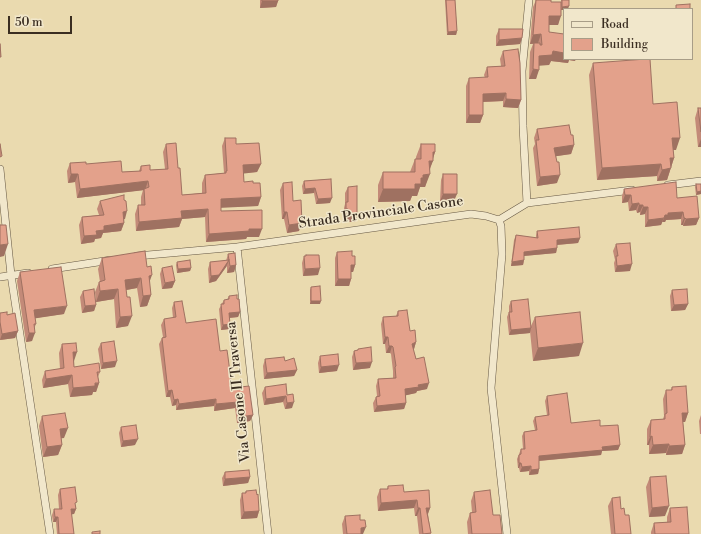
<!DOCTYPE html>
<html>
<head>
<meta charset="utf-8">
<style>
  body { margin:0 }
  #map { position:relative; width:701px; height:534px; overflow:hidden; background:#eadaaf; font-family:"Libre Bodoni",serif }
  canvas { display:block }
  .legend { position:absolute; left:563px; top:8px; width:130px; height:52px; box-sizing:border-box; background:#f1e7cb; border:1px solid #a89d87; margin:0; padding:5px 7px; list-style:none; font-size:12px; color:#3a2d21 }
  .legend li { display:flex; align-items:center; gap:8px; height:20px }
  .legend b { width:20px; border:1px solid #a89d87 }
  .scale { position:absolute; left:8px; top:16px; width:64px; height:18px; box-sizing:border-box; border:2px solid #3a2d21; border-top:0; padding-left:5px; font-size:12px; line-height:14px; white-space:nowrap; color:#3a2d21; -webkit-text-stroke:3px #f1e7cb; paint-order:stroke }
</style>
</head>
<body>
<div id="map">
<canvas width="701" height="534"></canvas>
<ul class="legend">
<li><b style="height:5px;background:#f1e7cb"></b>Road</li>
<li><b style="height:11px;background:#e3a18b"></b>Building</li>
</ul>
<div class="scale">50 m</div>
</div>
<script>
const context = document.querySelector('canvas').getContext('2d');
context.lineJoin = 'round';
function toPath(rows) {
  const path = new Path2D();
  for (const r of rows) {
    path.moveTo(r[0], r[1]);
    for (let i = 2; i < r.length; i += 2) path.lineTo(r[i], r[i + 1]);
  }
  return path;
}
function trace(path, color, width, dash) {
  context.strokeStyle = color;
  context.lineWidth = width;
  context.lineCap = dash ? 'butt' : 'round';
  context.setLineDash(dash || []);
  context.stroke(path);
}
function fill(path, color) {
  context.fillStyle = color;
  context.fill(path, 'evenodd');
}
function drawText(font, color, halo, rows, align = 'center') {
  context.font = font + ' "Libre Bodoni",serif';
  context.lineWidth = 3;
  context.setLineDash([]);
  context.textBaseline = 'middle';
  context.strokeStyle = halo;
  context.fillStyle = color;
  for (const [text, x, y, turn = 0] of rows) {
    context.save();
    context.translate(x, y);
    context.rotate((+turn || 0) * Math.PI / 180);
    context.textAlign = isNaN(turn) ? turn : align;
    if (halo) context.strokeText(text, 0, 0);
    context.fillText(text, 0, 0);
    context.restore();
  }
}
const street = toPath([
  [0,169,11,275,50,534],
  [668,185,701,181],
  [527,203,523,126,522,71,529,0],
  [499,220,527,203,632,190],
  [237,247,268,534],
  [137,256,237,247,471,214,486,216,499,220,501,226,502,254,491,388,507,534],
  [52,269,111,260],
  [0,277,28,273]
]);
trace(street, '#665844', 8);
trace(street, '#f1e7cb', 7);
fill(toPath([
  [260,0,278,0,278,1,276,7,260,8],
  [445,0,455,0,457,31,456,35,447,35],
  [536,0,551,0,551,2,561,2,561,0,569,0,561,10,558,25,549,25,549,32,575,61,569,60,568,63,551,61,549,65,539,65,536,79,529,79,530,52,533,44,530,44,533,7],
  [499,29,522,38,520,44,496,46,496,36],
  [503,51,521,100,518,108,503,107,503,101,483,102,483,115,480,123,466,123,466,86,469,78,485,78,484,75,487,67,501,66,500,59],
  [593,63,653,104,676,150,673,150,674,158,667,180,657,181,657,176,597,180,589,75],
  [698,108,701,108,701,147,698,147,695,118],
  [537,129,571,135,574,145,571,154,556,156,557,183,537,186,533,148,535,144,534,138],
  [225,138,236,144,261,164,257,172,244,173,244,182,253,183,261,197,258,206,221,207,221,211,259,237,247,237,246,239,206,242,205,217,182,219,179,227,136,231,135,214,138,205,141,205,141,197,143,190,77,198,75,182,68,183,67,171,70,163,86,164,122,172,139,171,141,166,150,170,165,169,163,152,166,144,178,168,182,195,202,193,202,183,205,175,224,173,222,146],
  [421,144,435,152,425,187,420,187,417,196,412,196,410,201,378,202,378,185,383,172,410,172,415,159,416,159,416,157],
  [443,174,454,201,440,201,441,180],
  [331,179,330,203,316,204,314,193,303,194,302,186,304,181],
  [283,183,299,231,287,233,284,219,282,219,280,190],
  [696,184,701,184,701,194,696,195,695,187],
  [348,187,357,215,355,222,346,222,346,215,344,215,344,208,345,204,345,193],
  [624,189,677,198,699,218,696,225,683,226,683,225,681,225,681,219,666,220,665,222,662,222,661,225,645,227,645,214,640,215,640,212,637,213,636,210,629,211,628,202,622,203,622,196],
  [100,201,125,219,124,219,124,223,121,231,103,233,101,238,95,239,94,242,81,244,79,225,82,217,99,215,97,209],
  [537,231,580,238,578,243,557,245,557,248,556,253,524,256,524,260,523,265,511,266,514,240,516,235,536,238,536,235],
  [616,244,630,271,615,272,614,263,615,260,613,251],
  [337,252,355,265,353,272,351,272,351,279,349,286,335,286,335,258],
  [228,254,236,265,234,272,227,273,227,266,216,281,209,283,208,269,210,262,226,261],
  [306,255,318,275,303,276,302,263,304,256,306,256],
  [102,258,149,283,151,295,147,306,140,307,137,288,126,290,128,326,116,328,114,299,96,302,95,292,99,282,100,282,98,269],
  [177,262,191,268,190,271,177,273,176,265],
  [162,268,175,281,172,288,162,289,160,274],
  [20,272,64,314,35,318,36,324,34,329,32,341,26,342,17,281],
  [311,287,320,304,310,304,310,290],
  [672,290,688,304,685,310,671,311,670,296],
  [83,291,96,305,94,311,82,313,80,297],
  [229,296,240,312,238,317,230,318,229,329,221,330,219,309,224,300,227,300],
  [511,301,531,326,535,317,579,356,533,361,530,331,530,333,509,335,507,317,509,312,509,306],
  [174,302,186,323,220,351,232,388,253,415,250,421,237,423,235,408,214,411,214,406,176,410,176,405,172,406,170,397,166,397,159,344,162,338,163,337,161,325,164,319,173,318,172,308],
  [398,311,416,342,414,349,413,349,416,359,427,389,417,391,416,393,406,395,406,403,404,409,374,412,373,403,376,397,377,396,376,386,378,379,393,378,393,371,391,354,390,353,386,353,385,344,383,344,381,324,383,317,396,316],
  [0,313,7,315,18,331,15,338,0,340],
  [101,343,115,367,101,369,98,349],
  [62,344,74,361,74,367,100,372,98,377,99,383,96,392,93,392,92,395,70,397,68,384,43,388,42,380,45,371,60,369,59,353],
  [358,349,370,368,353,370,352,357,354,351,358,350],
  [320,356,337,371,319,373,318,363],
  [265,359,285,361,297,370,294,376,264,379,263,366],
  [265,387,287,395,292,408,285,409,283,402,264,405,262,393],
  [672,387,688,413,685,422,683,422,685,445,682,454,666,455,666,453,649,454,649,445,647,445,647,429,651,420,663,419,664,416,663,399,666,390,671,390],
  [547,396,571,423,600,426,620,445,618,450,602,451,601,455,539,461,539,469,538,474,529,475,529,471,520,472,519,468,518,468,517,459,521,449,523,449,522,436,524,432,535,430,533,421,535,417,547,415,545,401],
  [701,415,701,434,700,434,699,421],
  [42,416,64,438,61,438,62,445,58,455,43,457,39,426],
  [121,427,135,445,121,447,119,433],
  [225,472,250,477,248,483,223,486,222,478],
  [650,477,665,516,649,517,646,487],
  [388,486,404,492,430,508,428,514,431,534,419,534,417,516,415,516,414,508,378,511,377,497,380,489,387,489],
  [60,489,76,506,76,509,74,514,71,514,74,534,57,534,56,522,53,522,52,515,54,509,59,509,58,495],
  [246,491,259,511,257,518,241,519,240,500,242,493,245,493],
  [474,492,493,515,502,534,468,534,467,522,470,513,472,512,471,501],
  [612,498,621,509,631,534,611,534,608,506],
  [670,508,689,534,651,534,651,532,654,523,667,522,667,517],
  [345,516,360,520,363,534,343,534,342,524]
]), '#c38a78');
fill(toPath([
  [262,1,278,1,276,7,260,8],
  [569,6,568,9,564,9,564,10,561,10,562,7],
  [549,16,561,16,558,25,545,25],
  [457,31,456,35,447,35,448,32],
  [541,34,538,43,530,44,533,35],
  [522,38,520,44,496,46,499,40],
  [553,51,564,53,564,59,576,59,575,61,569,60,568,63,551,61,549,65,536,66,539,56],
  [533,69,539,70,536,79,529,79],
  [506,93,503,101,480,102,483,94],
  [506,99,521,100,518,108,503,107],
  [469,115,483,115,480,123,466,123],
  [672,138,680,138,676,150,668,150],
  [701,139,701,147,698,147],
  [574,145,571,154,551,157,554,148],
  [433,152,435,152,432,161,433,161,428,173,425,174],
  [670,158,674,158,667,180,657,181,662,170],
  [261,164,257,172,240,174,243,165],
  [661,164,657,176,597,180,602,168],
  [71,174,78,174,75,182,68,183],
  [430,174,425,187,420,187,417,196,412,196,410,201,378,202,383,189,415,184,423,175],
  [560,175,557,183,537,186,540,177],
  [148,181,145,190,77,198,80,189],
  [315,188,314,193,303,194,305,189],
  [701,191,701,194,696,195,697,192],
  [443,194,457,194,454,201,440,201],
  [625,195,631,195,628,202,622,203],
  [261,197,258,206,218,208,221,199],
  [332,198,330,203,316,204,318,199],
  [639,203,636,210,629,211,632,204],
  [639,205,643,205,640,212,637,213],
  [643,207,648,207,645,214,640,215],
  [208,209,205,217,182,219,179,227,136,231,139,222,181,211],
  [346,209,348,209,346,215,344,215],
  [127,211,125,219,120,220,123,212],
  [284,212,287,212,284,219,282,219],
  [683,212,681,219,666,220,665,222,662,222,665,215,668,213],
  [357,215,355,222,346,222,348,216],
  [664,218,661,225,645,227,648,220],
  [684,218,685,218,683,225,681,225],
  [699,218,696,225,683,226,686,219],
  [124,223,121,231,103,233,101,238,95,239,94,242,81,244,84,236,96,231,104,226],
  [302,223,299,231,287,233,289,225],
  [249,229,262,229,259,237,247,237,246,239,206,242,209,234],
  [580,238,578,243,555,245,557,240],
  [8,244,4,256,0,257,0,245],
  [557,248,556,253,523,256,524,252],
  [229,260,226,267,216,281,209,283,211,276],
  [524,260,523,265,511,266,512,262],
  [632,264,630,271,615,272,617,266],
  [236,265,234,272,227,273,230,266],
  [351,265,355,265,353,272,348,272],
  [191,268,190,271,177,273,178,269],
  [320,268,318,275,303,276,305,269],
  [152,275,148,286,149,276],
  [141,278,137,288,121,291,125,280],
  [338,279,351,279,349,286,335,286],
  [175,281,172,288,162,289,165,283],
  [118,289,114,299,96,302,100,291],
  [151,295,147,306,140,307,143,296],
  [311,301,321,301,320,304,310,304],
  [688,304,685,310,671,311,674,305],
  [96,305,94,311,82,313,85,306],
  [67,306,64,314,31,319,34,310],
  [240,312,238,317,227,318,229,313],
  [132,316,128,326,116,328,120,317],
  [230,324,229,329,221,330,223,325],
  [531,328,530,333,509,335,511,330],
  [18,331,15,338,0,340,2,334],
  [29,333,35,333,32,341,26,342],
  [385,337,388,337,385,344,383,344],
  [416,342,414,349,409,350,412,344],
  [583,343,579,356,533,361,538,348],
  [389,346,392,346,390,353,386,353],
  [73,352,77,352,74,361,69,361],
  [117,361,115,367,101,369,103,363],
  [372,362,370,368,353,370,356,363],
  [339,365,337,371,319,373,321,367],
  [297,370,294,376,264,379,267,373],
  [72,375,68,384,43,388,46,379],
  [99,383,96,392,93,392,92,395,70,397,73,388],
  [429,383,427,389,417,391,416,393,403,396,405,389,418,385],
  [172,390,170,397,166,397,168,391],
  [286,396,283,402,264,405,266,399],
  [178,399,176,405,172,406,174,400],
  [216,399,214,406,176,410,179,404],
  [238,402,235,408,214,411,216,404],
  [294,402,292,408,285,409,287,403],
  [406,403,404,409,374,412,377,406],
  [682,413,688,413,685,422,679,422],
  [253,415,250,421,237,423,239,417],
  [68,428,64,438,56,439,60,429],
  [652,436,649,445,647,445,650,437],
  [138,439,135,445,121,447,123,441],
  [669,444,666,453,649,454,653,445],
  [62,445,58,455,43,457,47,447],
  [620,445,618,450,602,451,601,455,537,461,539,456,602,447],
  [685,445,682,454,666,455,669,446],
  [519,463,521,463,519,468,518,468],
  [531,466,529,471,520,472,522,467],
  [539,469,538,474,529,475,531,470],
  [250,477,248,483,223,486,225,479],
  [417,500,414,508,378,511,381,503],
  [669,506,665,516,649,517,652,508],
  [418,508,420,508,417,516,415,516],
  [426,508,430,508,427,516],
  [71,509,76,509,74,514,68,515],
  [259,511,257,518,241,519,244,512],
  [55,517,58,517,56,522,53,522],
  [366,527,363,534,358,534,361,528]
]), '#9f7161');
const building = toPath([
  [262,0,278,0,278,1,262,1,262,0],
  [446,0,455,0,457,31,448,32,446,0],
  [536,0,551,0,551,2,561,2,561,16,549,16,549,32,564,34,564,53,553,51,552,55,539,56,539,70,533,69,534,43,540,43,540,45,542,45,541,34,533,35,536,0],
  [562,0,569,0,569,6,562,7,562,0],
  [690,4,690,9,676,9,676,5,690,4],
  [499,29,523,29,522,38,499,40,499,29],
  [0,44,1,57,0,57,0,44],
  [518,49,520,63,521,100,506,99,506,93,483,94,483,115,469,115,469,78,488,77,487,67,505,66,503,51,518,49],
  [646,59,650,59,653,104,677,102,680,138,672,138,674,158,670,158,671,168,662,170,661,164,602,168,593,63,646,59],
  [698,108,701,108,701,132,698,108],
  [569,125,571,135,573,135,574,145,554,148,557,162,559,162,560,175,540,177,536,140,539,140,537,129,569,125],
  [225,138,236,138,236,144,259,143,261,164,243,165,244,182,253,181,253,183,260,183,261,197,221,199,221,211,262,210,262,229,249,229,249,231,209,234,208,209,181,211,182,218,139,222,138,205,145,205,144,189,149,187,148,181,80,189,78,174,71,174,70,163,86,162,86,164,121,161,122,172,141,171,141,166,150,165,150,170,168,169,166,144,176,143,178,168,180,168,182,195,206,193,205,175,226,173,226,171,227,171,225,138],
  [0,144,2,156,0,157,0,144],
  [421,144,435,144,435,152,433,152,433,161,429,161,430,174,423,175,423,178,421,178,421,184,415,184,415,189,383,189,383,172,415,172,415,159,421,159,421,144],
  [443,174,457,174,457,194,443,194,443,174],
  [331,179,332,198,318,199,315,188,305,189,304,181,331,179],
  [292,182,293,201,301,200,302,223,289,225,287,212,284,212,283,183,292,182],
  [676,182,677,198,697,196,699,218,686,219,685,218,684,218,683,212,668,213,668,215,665,215,664,218,648,220,648,207,643,207,643,205,639,205,639,203,632,204,631,195,625,195,624,189,676,182],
  [696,184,701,184,701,191,697,192,696,184],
  [357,186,357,215,348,216,348,209,346,209,346,202,348,202,348,187,357,186],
  [124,195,124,200,126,201,127,211,123,212,124,223,104,226,104,230,96,231,97,235,84,236,82,217,104,215,100,201,124,195],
  [0,225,6,225,8,244,0,245,0,225],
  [579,227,580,238,557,240,557,248,524,252,524,260,512,262,516,235,538,238,537,231,579,227],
  [630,243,632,264,617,266,616,256,618,256,616,244,630,243],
  [145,251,147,267,151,266,152,275,149,276,151,295,143,296,141,278,125,280,127,297,130,297,132,316,120,317,118,289,100,291,99,282,105,280,102,258,145,251],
  [352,251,352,256,355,256,355,265,351,265,351,279,338,279,337,252,352,251],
  [235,253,236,265,230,266,228,254,235,253],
  [306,255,319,255,320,268,305,269,304,256,306,256,306,255],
  [190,260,191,268,178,269,177,262,190,260],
  [229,260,219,275,211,276,210,262,229,260],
  [172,266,175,281,165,283,162,268,172,266],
  [61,267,67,306,34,310,36,324,34,324,35,333,29,333,20,272,61,267],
  [320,286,321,301,311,301,311,287,320,286],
  [94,289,96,305,85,306,83,291,94,289],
  [687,289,688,304,674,305,672,290,687,289],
  [237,295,237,299,239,299,240,312,229,313,230,324,223,325,221,304,224,304,224,300,229,299,229,296,237,295],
  [528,299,531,328,511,330,509,312,512,312,511,301,528,299],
  [182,301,186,323,216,319,220,351,227,350,228,357,232,388,249,386,253,415,239,417,238,402,216,404,216,399,179,404,178,399,174,400,172,390,168,391,162,338,166,337,164,319,176,317,174,302,182,301],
  [407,310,410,331,415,330,416,342,412,344,416,359,424,357,429,383,418,385,419,387,405,389,406,403,377,406,376,397,380,396,378,379,396,378,395,367,396,366,393,347,392,346,389,346,388,337,385,337,383,317,398,316,398,311,407,310],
  [7,312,7,315,15,313,18,331,2,334,0,322,0,313,7,312],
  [580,312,583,343,538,348,535,317,580,312],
  [114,341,117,361,103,363,101,343,114,341],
  [76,343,77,352,73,352,74,367,99,363,100,372,97,372,99,383,95,383,95,386,73,388,72,375,46,379,45,371,64,368,62,344,76,343],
  [371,347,372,362,356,363,354,351,358,350,358,349,371,347],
  [338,354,339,365,321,367,320,356,338,354],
  [284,357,285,361,294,358,297,370,267,373,265,359,284,357],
  [286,384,287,395,293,394,294,402,287,403,286,396,266,399,265,387,286,384],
  [686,386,688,413,682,413,685,445,669,446,669,444,653,445,652,436,650,437,651,420,665,419,665,414,667,413,666,390,672,390,672,387,686,386],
  [567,393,571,423,600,420,600,426,618,425,620,445,602,447,603,450,539,456,539,469,531,470,531,466,522,467,521,463,519,463,519,455,521,454,521,449,525,449,524,432,537,430,535,417,549,415,547,396,567,393],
  [65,413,68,428,60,429,62,445,47,447,42,416,65,413],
  [136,425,138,439,123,441,121,427,136,425],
  [249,470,250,477,225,479,225,472,249,470],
  [666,476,669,506,652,508,650,477,666,476],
  [403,485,404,492,429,490,430,508,426,508,431,533,423,534,420,508,418,508,417,500,381,503,380,489,388,489,388,486,403,485],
  [75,487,77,502,75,503,76,509,71,509,74,534,59,534,58,517,55,517,54,509,62,509,60,489,75,487],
  [256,490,257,495,258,494,259,511,244,512,242,493,246,493,246,491,256,490],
  [490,490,493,515,500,515,502,534,472,534,470,513,476,512,474,492,490,490],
  [620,497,621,509,624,508,625,515,629,515,631,534,615,534,612,498,620,497],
  [687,507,689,534,655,534,654,523,671,522,670,508,687,507],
  [360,515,360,520,365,520,366,527,361,528,361,534,347,534,345,516,360,515],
  [100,531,100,534,92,534,92,532,100,531]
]);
fill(building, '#e3a18b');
trace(building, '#9f7161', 1);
drawText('14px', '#3a2d21', '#f1e7cb', [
  ["Strada Provinciale Casone",381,213,-8],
  ["Via Casone II Traversa",239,392,-96]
]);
</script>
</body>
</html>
